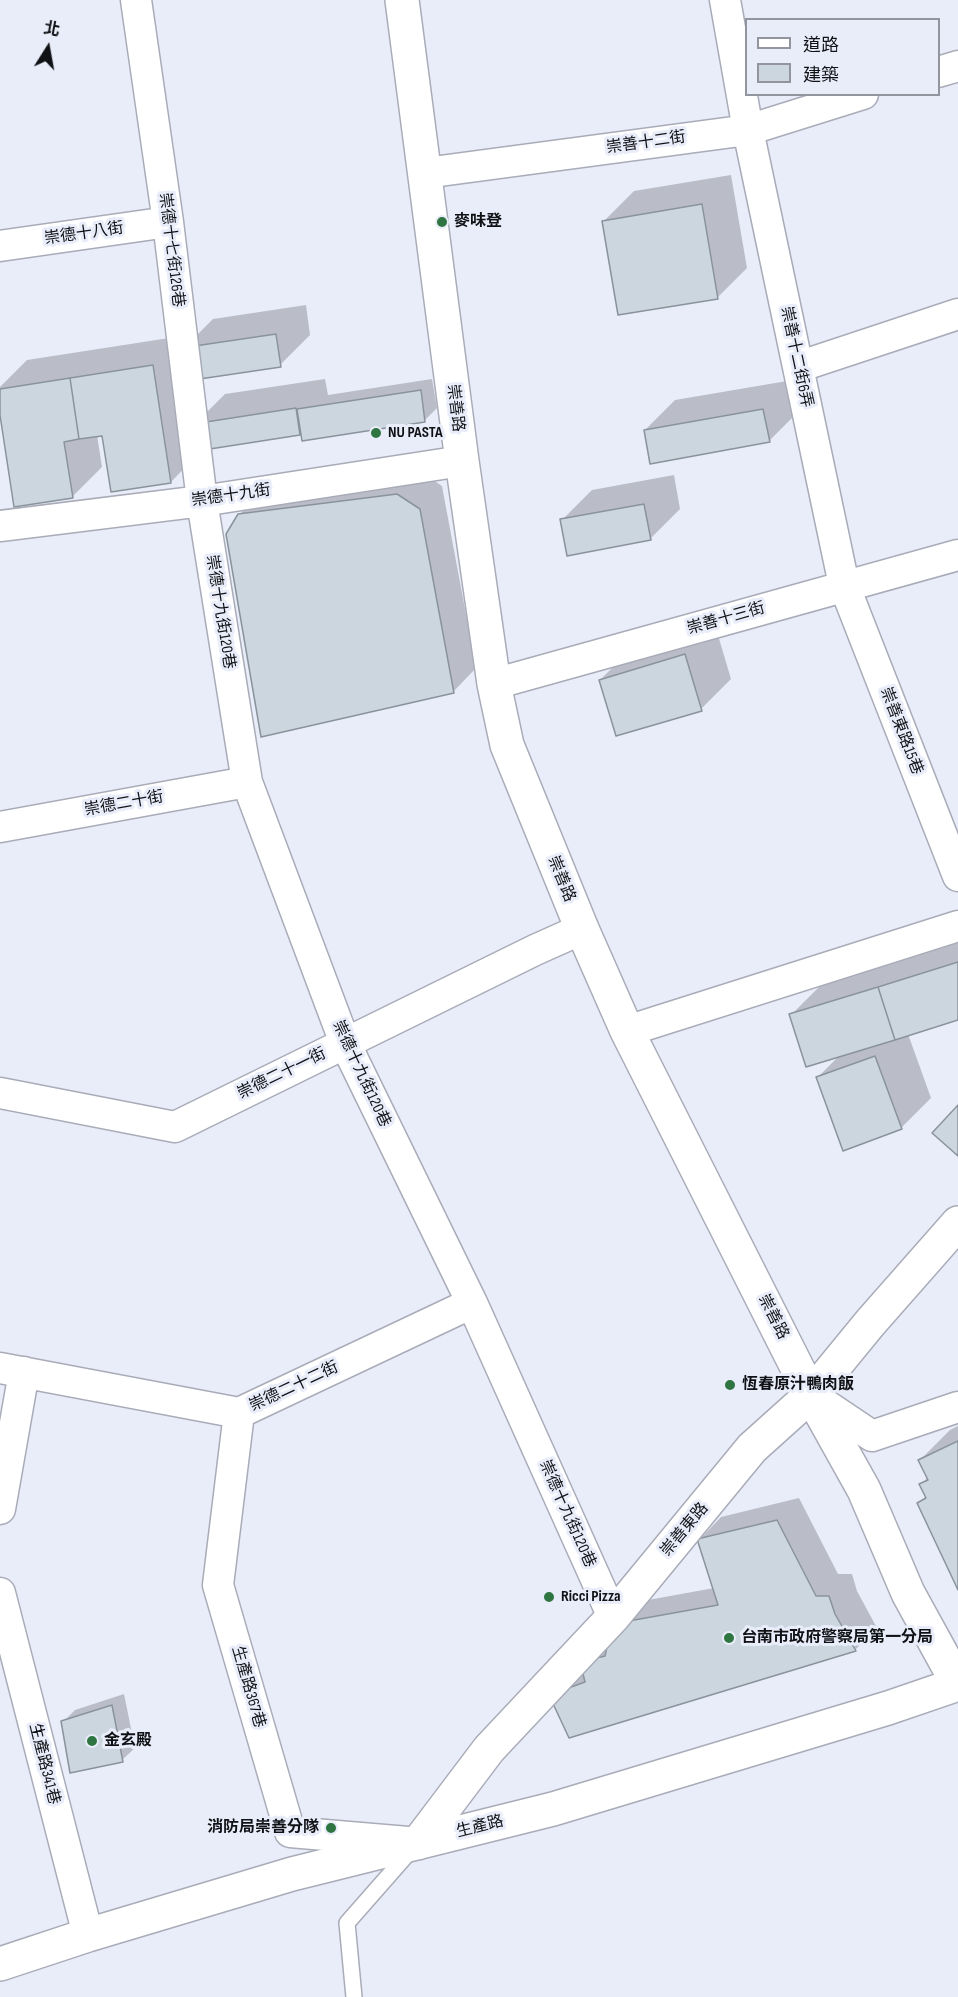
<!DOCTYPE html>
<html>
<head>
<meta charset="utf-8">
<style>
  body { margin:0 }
  #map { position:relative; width:958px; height:1997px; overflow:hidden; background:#e9edfa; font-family:"Sofia Sans Condensed","Noto Sans TC",sans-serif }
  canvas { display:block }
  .legend { position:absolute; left:745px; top:18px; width:195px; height:78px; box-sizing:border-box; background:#e9edfa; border:2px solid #92959e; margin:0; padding:8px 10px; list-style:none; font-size:18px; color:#101115 }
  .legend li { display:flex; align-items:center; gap:12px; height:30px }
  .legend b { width:30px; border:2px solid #92959e }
  .north { position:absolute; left:18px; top:18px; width:60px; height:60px; -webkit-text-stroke:4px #e9edfa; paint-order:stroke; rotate:11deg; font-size:16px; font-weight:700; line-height:24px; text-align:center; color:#101115 }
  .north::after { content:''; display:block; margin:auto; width:21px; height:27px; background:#101115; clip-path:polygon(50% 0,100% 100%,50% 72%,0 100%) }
</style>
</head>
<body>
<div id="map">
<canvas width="958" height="1997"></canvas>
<ul class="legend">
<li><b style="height:8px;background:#fff"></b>道路</li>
<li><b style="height:16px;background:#ccd6df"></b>建築</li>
</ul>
<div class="north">北</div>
</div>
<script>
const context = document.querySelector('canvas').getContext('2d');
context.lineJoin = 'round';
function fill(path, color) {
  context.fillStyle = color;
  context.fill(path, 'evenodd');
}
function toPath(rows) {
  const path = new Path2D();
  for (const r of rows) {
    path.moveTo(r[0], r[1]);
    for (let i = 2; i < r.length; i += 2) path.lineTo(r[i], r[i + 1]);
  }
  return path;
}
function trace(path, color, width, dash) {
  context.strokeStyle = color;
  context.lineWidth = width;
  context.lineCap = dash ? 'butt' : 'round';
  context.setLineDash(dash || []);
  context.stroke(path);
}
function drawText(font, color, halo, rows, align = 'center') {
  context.font = font + ' "Sofia Sans Condensed","Noto Sans TC",sans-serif';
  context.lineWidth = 6;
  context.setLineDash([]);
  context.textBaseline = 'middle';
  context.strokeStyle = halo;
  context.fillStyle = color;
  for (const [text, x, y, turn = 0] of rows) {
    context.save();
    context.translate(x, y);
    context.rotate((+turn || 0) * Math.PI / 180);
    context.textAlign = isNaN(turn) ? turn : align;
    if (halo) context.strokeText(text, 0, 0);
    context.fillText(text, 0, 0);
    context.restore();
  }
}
fill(toPath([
  [731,175,747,268,717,298,604,221,634,191],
  [306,305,310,335,280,365,189,379,196,423,225,394,325,379,328,395,432,379,437,408,425,420,302,431,299,434,200,449,200,452,171,482,103,434,97,435,102,467,72,497,0,406,0,387,27,360,182,336,184,348,213,319],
  [793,380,799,411,769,441,645,430,675,400],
  [421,472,442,486,476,668,454,691,262,736,239,515,262,492],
  [674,475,680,509,650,539,562,520,592,490],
  [715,625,731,679,701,709,600,680,630,650],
  [958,942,958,1018,908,1034,931,1098,902,1127,844,1149,817,1078,840,1055,791,1015,821,985],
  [958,1426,958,1587,919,1503,926,1496,921,1484,928,1477,920,1460,950,1430],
  [799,1498,838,1574,852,1574,857,1591,877,1628,855,1650,551,1695,637,1602,714,1588,699,1540,721,1517],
  [124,1694,135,1748,122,1760,63,1722,75,1710]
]), '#0003');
const building = toPath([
  [702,204,718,299,618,315,602,221,702,204],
  [276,334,281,367,186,381,181,348,276,334],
  [153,365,171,483,111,492,102,436,79,439,70,378,153,365],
  [70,378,79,439,64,442,73,498,14,507,0,415,0,389,70,378],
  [421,390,425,422,302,441,297,409,421,390],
  [296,408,300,435,197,451,193,424,296,408],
  [763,409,770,442,650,464,644,430,763,409],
  [397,494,420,509,454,693,261,737,226,534,238,514,397,494],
  [644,504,651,540,567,556,560,519,644,504],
  [685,654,702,711,616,736,599,680,685,654],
  [958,962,958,1020,895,1040,878,987,958,962],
  [878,987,895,1040,806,1067,789,1014,878,987],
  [875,1056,902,1129,843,1151,816,1077,875,1056],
  [958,1105,958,1156,932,1133,958,1105],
  [958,1441,958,1590,917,1503,926,1498,919,1484,928,1480,918,1460,958,1441],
  [777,1520,816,1596,829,1596,835,1614,856,1651,569,1738,549,1695,585,1682,580,1662,605,1656,612,1624,718,1605,697,1539,777,1520],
  [112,1705,123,1762,70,1773,61,1721,112,1705]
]);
fill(building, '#ccd6df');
trace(building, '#8a939c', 1.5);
const lane = toPath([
  [354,1997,347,1923,412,1849]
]);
const street = toPath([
  [136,0,168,222,202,501,247,782,345,1043,472,1303,613,1617],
  [725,0,748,130,844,585,958,876],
  [938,72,958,66],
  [425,173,748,130,863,94],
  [0,246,168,222],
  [798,367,958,314],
  [0,526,202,501,462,461],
  [494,684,958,555],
  [0,827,247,782],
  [627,1031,958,926],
  [0,1093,175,1127,535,950,582,929],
  [0,1368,239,1413,472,1303],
  [811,1395,872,1436,958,1407],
  [239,1413,218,1585,290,1832,408,1842],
  [0,1509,24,1372],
  [0,1593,88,1935]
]);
const secondary = toPath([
  [402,0,462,461,494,684,507,745,582,929,627,1031,811,1395,864,1490,908,1593,958,1684],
  [418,1843,489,1749,613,1617,752,1448,811,1395,870,1323,958,1223],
  [0,1964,88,1935,292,1874,553,1809,888,1708,958,1684]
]);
trace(lane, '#a9acb8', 18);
trace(street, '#a9acb8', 33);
trace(secondary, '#a9acb8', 36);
trace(lane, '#fff', 15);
trace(street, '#fff', 30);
trace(secondary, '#fff', 33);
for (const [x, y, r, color] of [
  [442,222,6,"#2f7541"],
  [376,433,6,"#2f7541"],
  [730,1385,6,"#2f7541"],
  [549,1597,6,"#2f7541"],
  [729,1638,6,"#2f7541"],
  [92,1741,6,"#2f7541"],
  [331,1828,6,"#2f7541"]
]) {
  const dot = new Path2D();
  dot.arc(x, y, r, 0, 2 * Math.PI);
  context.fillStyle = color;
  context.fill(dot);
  trace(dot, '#e9edfa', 2);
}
drawText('16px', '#101115', '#e9edfa', [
  ["崇善十二街",646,143,-8],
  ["崇德十八街",84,234,-8],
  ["崇德十七街126巷",171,250,83],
  ["崇善十二街6弄",796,357,78],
  ["崇善路",455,408,83],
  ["崇德十九街",231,496,-8],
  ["崇德十九街120巷",220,612,81],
  ["崇善十三街",726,619,-16],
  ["崇善東路15巷",901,731,69],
  ["崇德二十街",124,804,-10],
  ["崇善路",561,879,68],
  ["崇德二十一街",282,1074,-26],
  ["崇德十九街120巷",361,1074,65],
  ["崇善路",773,1317,63],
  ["崇德二十二街",294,1387,-25],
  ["崇德十九街120巷",567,1514,66],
  ["崇善東路",685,1530,-50],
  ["生產路367巷",248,1687,74],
  ["生產路341巷",44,1764,76],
  ["生產路",480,1827,-14]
]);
drawText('bold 16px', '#101115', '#e9edfa', [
  ["麥味登",454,222],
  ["NU PASTA",388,433],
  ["恆春原汁鴨肉飯",742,1385],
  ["Ricci Pizza",561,1597],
  ["台南市政府警察局第一分局",741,1638],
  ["金玄殿",104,1741],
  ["消防局崇善分隊",319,1828,"right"]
], 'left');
</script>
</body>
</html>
